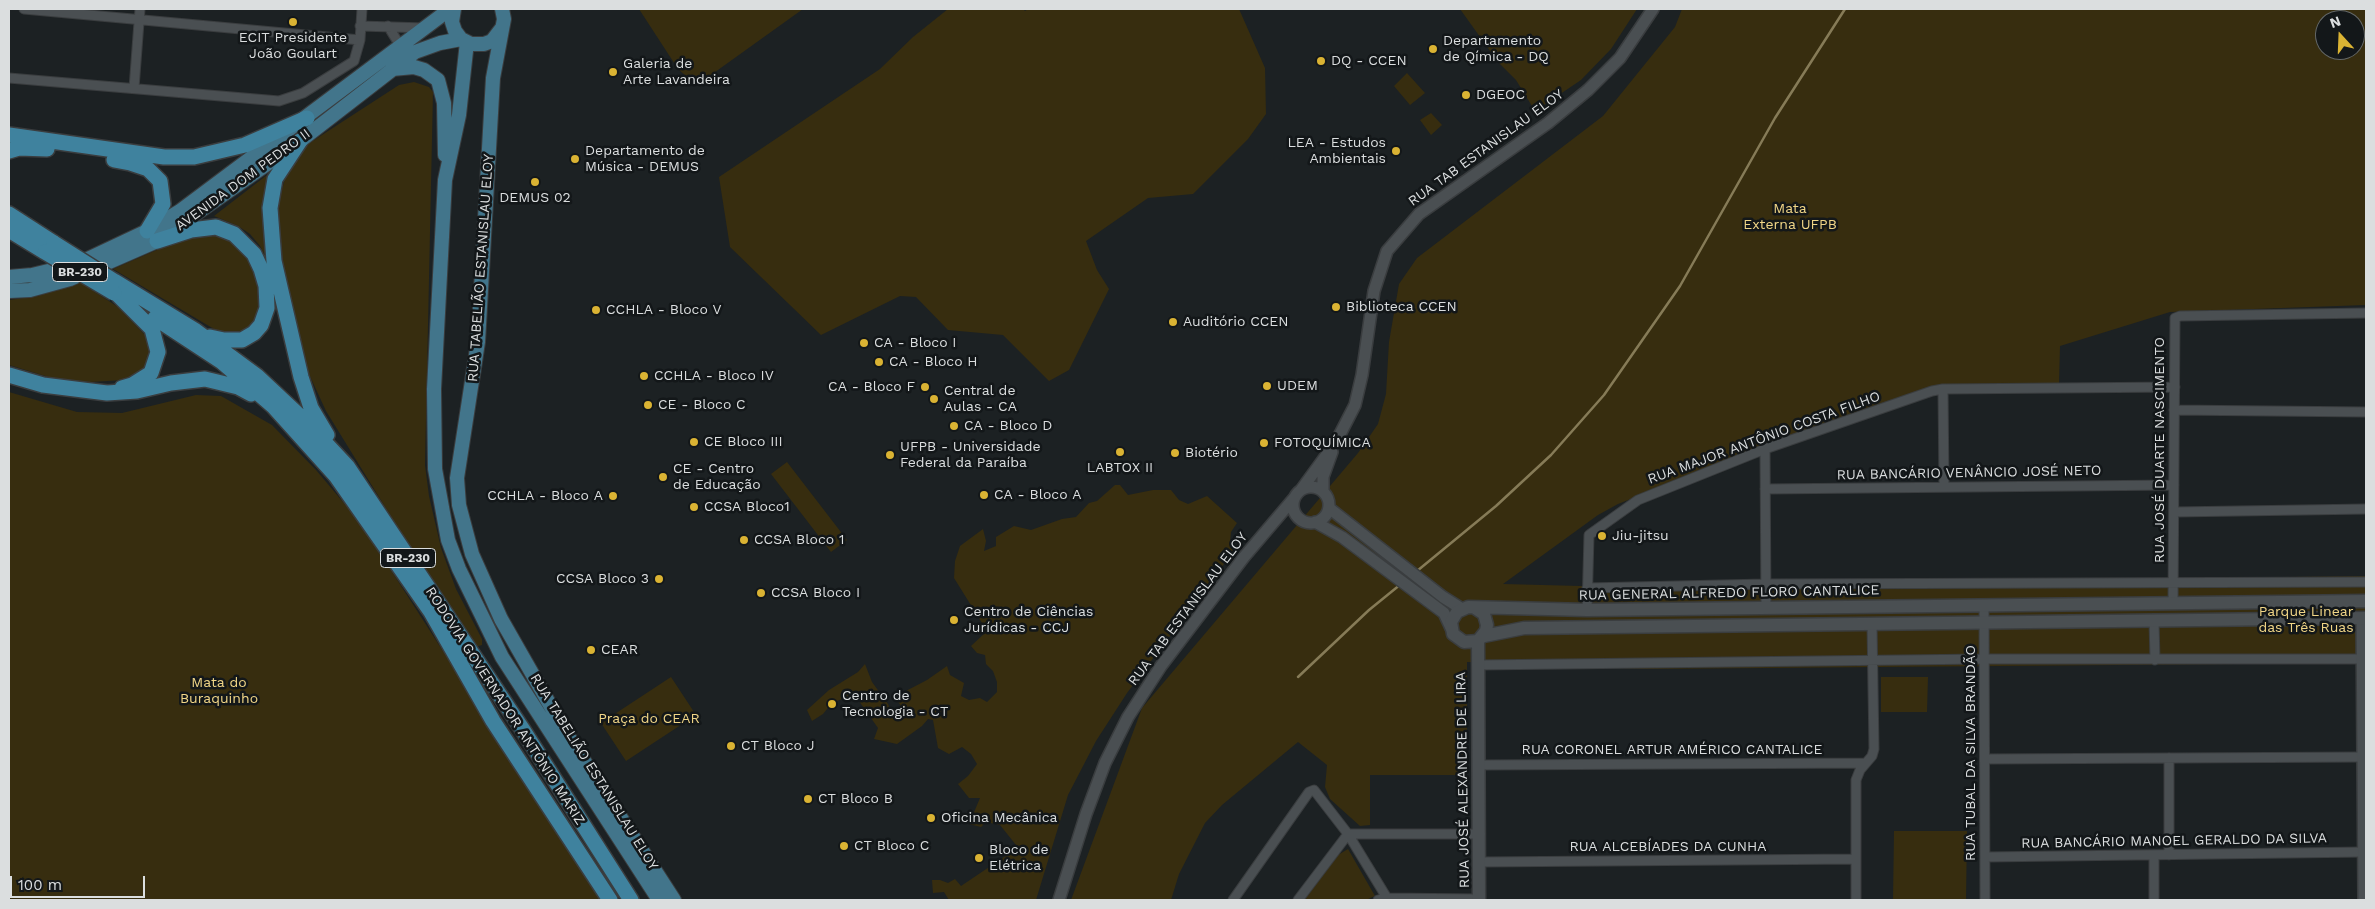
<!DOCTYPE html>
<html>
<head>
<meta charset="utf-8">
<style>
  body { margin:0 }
  #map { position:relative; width:2375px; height:909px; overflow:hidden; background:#1c2123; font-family:"Work Sans",sans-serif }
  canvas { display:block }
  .frame { position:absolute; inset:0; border:10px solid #dbdedf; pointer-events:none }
  .north { position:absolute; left:2315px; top:10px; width:50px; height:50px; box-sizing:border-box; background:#131719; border:1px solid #636768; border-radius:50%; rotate:340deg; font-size:14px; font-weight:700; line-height:20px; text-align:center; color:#dbdedf }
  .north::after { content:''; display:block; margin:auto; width:18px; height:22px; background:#dab333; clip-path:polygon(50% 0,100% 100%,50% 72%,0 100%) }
  .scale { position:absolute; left:10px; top:876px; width:135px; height:22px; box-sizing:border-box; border:2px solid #dbdedf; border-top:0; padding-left:6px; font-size:15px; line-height:18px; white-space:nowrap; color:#dbdedf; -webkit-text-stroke:4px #131719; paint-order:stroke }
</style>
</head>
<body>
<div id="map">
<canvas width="2375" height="909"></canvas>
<div class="frame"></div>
<div class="north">N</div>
<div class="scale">100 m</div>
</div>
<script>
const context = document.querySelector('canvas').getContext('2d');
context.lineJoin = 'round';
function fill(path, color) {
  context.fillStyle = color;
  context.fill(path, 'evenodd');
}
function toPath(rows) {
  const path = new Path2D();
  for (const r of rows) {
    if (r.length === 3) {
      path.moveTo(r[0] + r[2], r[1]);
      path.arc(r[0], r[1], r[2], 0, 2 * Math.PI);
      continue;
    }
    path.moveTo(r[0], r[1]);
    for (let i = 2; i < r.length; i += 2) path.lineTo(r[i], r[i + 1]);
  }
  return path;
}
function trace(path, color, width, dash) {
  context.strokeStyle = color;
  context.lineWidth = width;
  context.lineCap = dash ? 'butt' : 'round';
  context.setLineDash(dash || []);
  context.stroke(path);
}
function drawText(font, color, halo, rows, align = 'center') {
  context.font = font + ' "Work Sans",sans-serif';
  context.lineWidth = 5;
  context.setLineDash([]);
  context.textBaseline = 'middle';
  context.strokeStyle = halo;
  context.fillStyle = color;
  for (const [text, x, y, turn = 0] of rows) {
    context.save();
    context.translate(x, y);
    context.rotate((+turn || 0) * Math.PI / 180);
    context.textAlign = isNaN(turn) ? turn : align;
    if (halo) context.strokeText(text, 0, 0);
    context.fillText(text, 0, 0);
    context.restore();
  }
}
fill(toPath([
  [639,9,803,9,704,80,686,76,678,69],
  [948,9,1023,9,1025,11,1028,9,1239,9,1265,68,1266,114,1248,139,1193,194,1148,198,1086,241,1097,270,1109,289,1069,370,1049,381,1003,335,948,330,916,297,900,296,821,335,730,247,719,177,880,69,913,37],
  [1460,9,1637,9,1611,49,1581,80,1535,111,1516,80,1498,62],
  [1682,9,2366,9,2366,305,2170,312,2060,346,2059,385,1938,387,1750,452,1618,504,1598,515,1503,584,1581,586,2366,576,2366,623,2356,623,2356,663,1645,669,1467,662,1467,765,1461,775,1370,775,1370,825,1360,826,1330,799,1325,787,1327,765,1298,742,1222,805,1205,823,1179,874,1171,900,1071,900,1142,708,1358,453,1378,424,1386,394,1389,342,1399,284,1417,258,1603,116,1675,27],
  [2325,20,2355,20,2355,50,2325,50],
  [1407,73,1425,93,1410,105,1394,86],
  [414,82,429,87,433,92,425,465,429,496,441,548,456,589,482,639,482,645,476,647,422,567,326,411,308,372,276,240,278,204,289,164,305,146,399,85],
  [1431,113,1442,125,1431,135,1420,120],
  [267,175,271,176,266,187,263,205,272,269,260,246,250,234,238,226,214,216],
  [210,233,228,238,255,264,265,309,256,324,240,335,219,332,113,269,182,239],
  [80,282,118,307,145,335,150,349,149,362,141,373,125,380,90,382,55,379,9,365,9,300,38,296],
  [9,392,77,412,122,413,196,395,221,396,272,425,316,470,360,522,603,900,9,900],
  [787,462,847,540,831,552,771,474],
  [1115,485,1120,485,1128,495,1153,490,1171,490,1179,500,1188,504,1207,496,1237,523,1231,532,1230,542,1233,552,1127,693,1096,741,1068,795,1036,900,949,900,944,892,933,893,932,880,940,880,948,883,955,879,961,886,1010,853,1016,845,1000,825,986,822,981,827,969,824,980,798,969,798,958,784,968,776,977,764,971,754,962,747,949,754,938,748,933,720,928,719,922,726,897,744,874,739,878,728,854,694,832,703,823,714,812,721,807,710,829,690,858,672,865,664,872,682,888,704,895,718,905,712,897,700,902,693,927,680,947,666,950,675,964,683,961,696,969,700,980,698,987,702,997,692,997,682,993,671,986,664,985,655,977,653,971,646,987,631,954,578,955,561,960,546,983,529,986,541,984,551,996,546,996,537,1014,526,1031,530,1062,519,1076,517,1089,503,1097,501],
  [671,677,696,715,626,761,601,723],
  [1881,677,1928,677,1927,712,1881,712],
  [1894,831,1967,831,1966,900,1893,900],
  [1348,849,1375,896,1366,900,1304,900,1338,855]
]), '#372d0f');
trace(toPath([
  [1417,571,1496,506,1551,455,1604,395,1680,286,1775,118,1845,9],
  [1298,677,1369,610,1401,584]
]), '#867b57', 2.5);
const minor = toPath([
  [24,9,360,40],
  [360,26,425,28],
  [388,26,401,47],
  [9,78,279,101,303,93,354,61,360,40,362,9],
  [134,88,140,9],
  [1943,389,1944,486],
  [2174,410,2366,412],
  [1765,449,1766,608],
  [1765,489,2174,485],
  [2174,512,2366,509],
  [1587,588,1766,584,2366,582],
  [2173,603,2175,318,2180,316,2366,313],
  [1984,605,1985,900],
  [1587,610,1589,535,1638,500,1765,449,1932,391,1943,389,2175,387],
  [2154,621,2155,660],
  [1477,665,1984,659,2363,659],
  [1985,759,2363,757],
  [1479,765,1866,763],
  [2154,855,2154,900],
  [2169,855,2169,758],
  [1985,857,2364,852],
  [1480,862,1856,859],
  [1233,900,1309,792,1314,790,1348,834,1387,898],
  [1298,900,1348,834,1480,834],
  [1378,900,1387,898,1479,899],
  [1856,900,1856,780,1860,770,1872,756,1874,749,1872,625]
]);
const tertiary = toPath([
  [1311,505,18],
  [1301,490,1336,442,1355,405,1362,375,1374,291,1387,251,1419,214,1548,123,1588,90,1620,58,1653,9],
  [1323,491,1323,477,1332,452],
  [1329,508,1443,597,1462,609],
  [1315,522,1342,537,1444,613,1451,628],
  [2362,618,2364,900],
  [1059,900,1086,814,1105,763,1128,717,1161,666,1244,557,1295,497]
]);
const secondary = toPath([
  [1475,608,1484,614,1487,625,1486,631,1478,641,1464,642,1453,634,1451,622,1457,612,1468,607,1587,610,2366,601],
  [1484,636,1524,628,2366,618],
  [1478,641,1479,900]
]);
const primary = toPath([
  [454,9,452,22,455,31,461,39,471,44,484,44,492,41,502,28],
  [502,9,504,19,493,78,478,342,457,478,459,505,472,554,501,619,566,733,674,900],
  [467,42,459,115,445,180,434,389,435,469,448,540,459,569,502,657,659,900],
  [392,69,414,67,424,70,438,80,444,103,445,155],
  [9,277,32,275,77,264,147,231,180,211,450,9],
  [9,291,30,290,70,279,157,241,300,141,415,52,440,43,461,39]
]);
const trunk = toPath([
  [9,135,164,157,194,157,245,145,307,118],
  [300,141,275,179,270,208,274,261,301,377,311,408,327,435],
  [9,151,19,148,47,149],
  [114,160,130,163,148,169,160,181,163,204,147,231],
  [9,214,54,243],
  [9,230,45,252],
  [157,241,191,230,216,227,234,234,254,254,261,269,266,286,267,308,261,325,254,333,242,340,224,340,210,337],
  [114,281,196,331,257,376,304,420,347,466,523,730,631,900],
  [119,296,152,329,158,352,151,373,132,385,122,388],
  [155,318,222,362,273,406,336,476,431,612,493,721,610,900],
  [9,375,43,385,107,393,137,391,171,383,205,379,238,387,251,394]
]);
trace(minor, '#3a3d3f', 11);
trace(tertiary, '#3a3d3f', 14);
trace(secondary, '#3a3d3f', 15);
trace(primary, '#3a3d3f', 16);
trace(trunk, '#3a3d3f', 18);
trace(minor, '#4a4f52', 9);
trace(tertiary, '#4a4f52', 11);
trace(secondary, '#4a4f52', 12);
trace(primary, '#42758b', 14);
trace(trunk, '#3f829e', 15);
const trunkBridge = toPath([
  [54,243,114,281],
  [45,252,114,293]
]);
trace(trunkBridge, '#3a3d3f', 18, []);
trace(trunkBridge, '#3f829e', 15);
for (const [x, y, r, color] of [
  [293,22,5,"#dab333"],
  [1433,49,5,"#dab333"],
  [1321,61,5,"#dab333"],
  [613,72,5,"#dab333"],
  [1466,95,5,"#dab333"],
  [1396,151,5,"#dab333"],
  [575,159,5,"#dab333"],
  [535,182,5,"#dab333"],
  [1336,307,5,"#dab333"],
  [596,310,5,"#dab333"],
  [1173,322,5,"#dab333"],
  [864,343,5,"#dab333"],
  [879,362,5,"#dab333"],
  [644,376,5,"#dab333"],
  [1267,386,5,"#dab333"],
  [925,387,5,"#dab333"],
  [934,399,5,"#dab333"],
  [648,405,5,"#dab333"],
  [954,426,5,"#dab333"],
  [694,442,5,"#dab333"],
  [1264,443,5,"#dab333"],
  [1120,452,5,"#dab333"],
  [1175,453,5,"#dab333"],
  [890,455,5,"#dab333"],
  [663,477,5,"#dab333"],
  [984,495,5,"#dab333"],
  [613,496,5,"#dab333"],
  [694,507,5,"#dab333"],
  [1602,536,5,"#dab333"],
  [744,540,5,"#dab333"],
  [659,579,5,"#dab333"],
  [761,593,5,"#dab333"],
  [954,620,5,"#dab333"],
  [591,650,5,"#dab333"],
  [832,704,5,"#dab333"],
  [731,746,5,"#dab333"],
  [808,799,5,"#dab333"],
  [931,818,5,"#dab333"],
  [844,846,5,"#dab333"],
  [979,858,5,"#dab333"]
]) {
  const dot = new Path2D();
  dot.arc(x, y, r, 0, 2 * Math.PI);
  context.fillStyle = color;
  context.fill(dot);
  trace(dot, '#131719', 2);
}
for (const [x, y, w] of [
  [80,272,55],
  [408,558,55]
]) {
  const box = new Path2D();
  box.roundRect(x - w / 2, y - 9.5, w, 19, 4);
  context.fillStyle = '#131719';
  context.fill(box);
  trace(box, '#dbdedf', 1);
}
drawText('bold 12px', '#dbdedf', null, [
  ["BR-230",80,272],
  ["BR-230",408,558]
]);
drawText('14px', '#dbdedf', '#131719', [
  ["ECIT Presidente",293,38,"center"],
  ["João Goulart",293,54,"center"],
  ["Departamento",1443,41],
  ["de Qímica - DQ",1443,57],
  ["DQ - CCEN",1331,61],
  ["Galeria de",623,64],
  ["Arte Lavandeira",623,80],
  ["DGEOC",1476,95],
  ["LEA - Estudos",1386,143,"right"],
  ["Ambientais",1386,159,"right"],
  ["Departamento de",585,151],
  ["Música - DEMUS",585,167],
  ["DEMUS 02",535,198,"center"],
  ["Biblioteca CCEN",1346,307],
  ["CCHLA - Bloco V",606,310],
  ["Auditório CCEN",1183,322],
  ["CA - Bloco I",874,343],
  ["CA - Bloco H",889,362],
  ["CCHLA - Bloco IV",654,376],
  ["UDEM",1277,386],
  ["CA - Bloco F",915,387,"right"],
  ["Central de",944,391],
  ["Aulas - CA",944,407],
  ["CE - Bloco C",658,405],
  ["CA - Bloco D",964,426],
  ["CE Bloco III",704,442],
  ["FOTOQUÍMICA",1274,443],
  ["UFPB - Universidade",900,447],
  ["Federal da Paraíba",900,463],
  ["Biotério",1185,453],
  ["LABTOX II",1120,468,"center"],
  ["CE - Centro",673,469],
  ["de Educação",673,485],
  ["CA - Bloco A",994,495],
  ["CCHLA - Bloco A",603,496,"right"],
  ["CCSA Bloco1",704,507],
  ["Jiu-jitsu",1612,536],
  ["CCSA Bloco 1",754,540],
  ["CCSA Bloco 3",649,579,"right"],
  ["CCSA Bloco I",771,593],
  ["Centro de Ciências",964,612],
  ["Jurídicas - CCJ",964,628],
  ["CEAR",601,650],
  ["Centro de",842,696],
  ["Tecnologia - CT",842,712],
  ["CT Bloco J",741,746],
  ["CT Bloco B",818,799],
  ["Oficina Mecânica",941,818],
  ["CT Bloco C",854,846],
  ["Bloco de",989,850],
  ["Elétrica",989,866]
], 'left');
drawText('14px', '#dbdedf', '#131719', [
  ["RUA TAB ESTANISLAU ELOY",1486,148,-36],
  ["AVENIDA DOM PEDRO II",243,180,-36],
  ["RUA TABELIÃO ESTANISLAU ELOY",481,268,-86],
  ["RUA MAJOR ANTÔNIO COSTA FILHO",1764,438,-20],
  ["RUA JOSÉ DUARTE NASCIMENTO",2160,450,-90],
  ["RUA BANCÁRIO VENÂNCIO JOSÉ NETO",1969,473,-1],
  ["RUA GENERAL ALFREDO FLORO CANTALICE",1729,593,-1],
  ["RUA TAB ESTANISLAU ELOY",1188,609,-53],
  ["RODOVIA GOVERNADOR ANTÔNIO MARIZ",505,706,57],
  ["RUA CORONEL ARTUR AMÉRICO CANTALICE",1672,750],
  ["RUA TUBAL DA SILVA BRANDÃO",1971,753,-90],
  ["RUA TABELIÃO ESTANISLAU ELOY",594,772,58],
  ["RUA JOSÉ ALEXANDRE DE LIRA",1463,780,-91],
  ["RUA BANCÁRIO MANOEL GERALDO DA SILVA",2174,841,-1],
  ["RUA ALCEBÍADES DA CUNHA",1668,847]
]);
drawText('14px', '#f1d687', '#131719', [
  ["Mata",1790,209],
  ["Externa UFPB",1790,225],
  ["Parque Linear",2306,612],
  ["das Três Ruas",2306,628],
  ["Mata do",219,683],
  ["Buraquinho",219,699],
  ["Praça do CEAR",649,719]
]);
</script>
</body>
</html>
